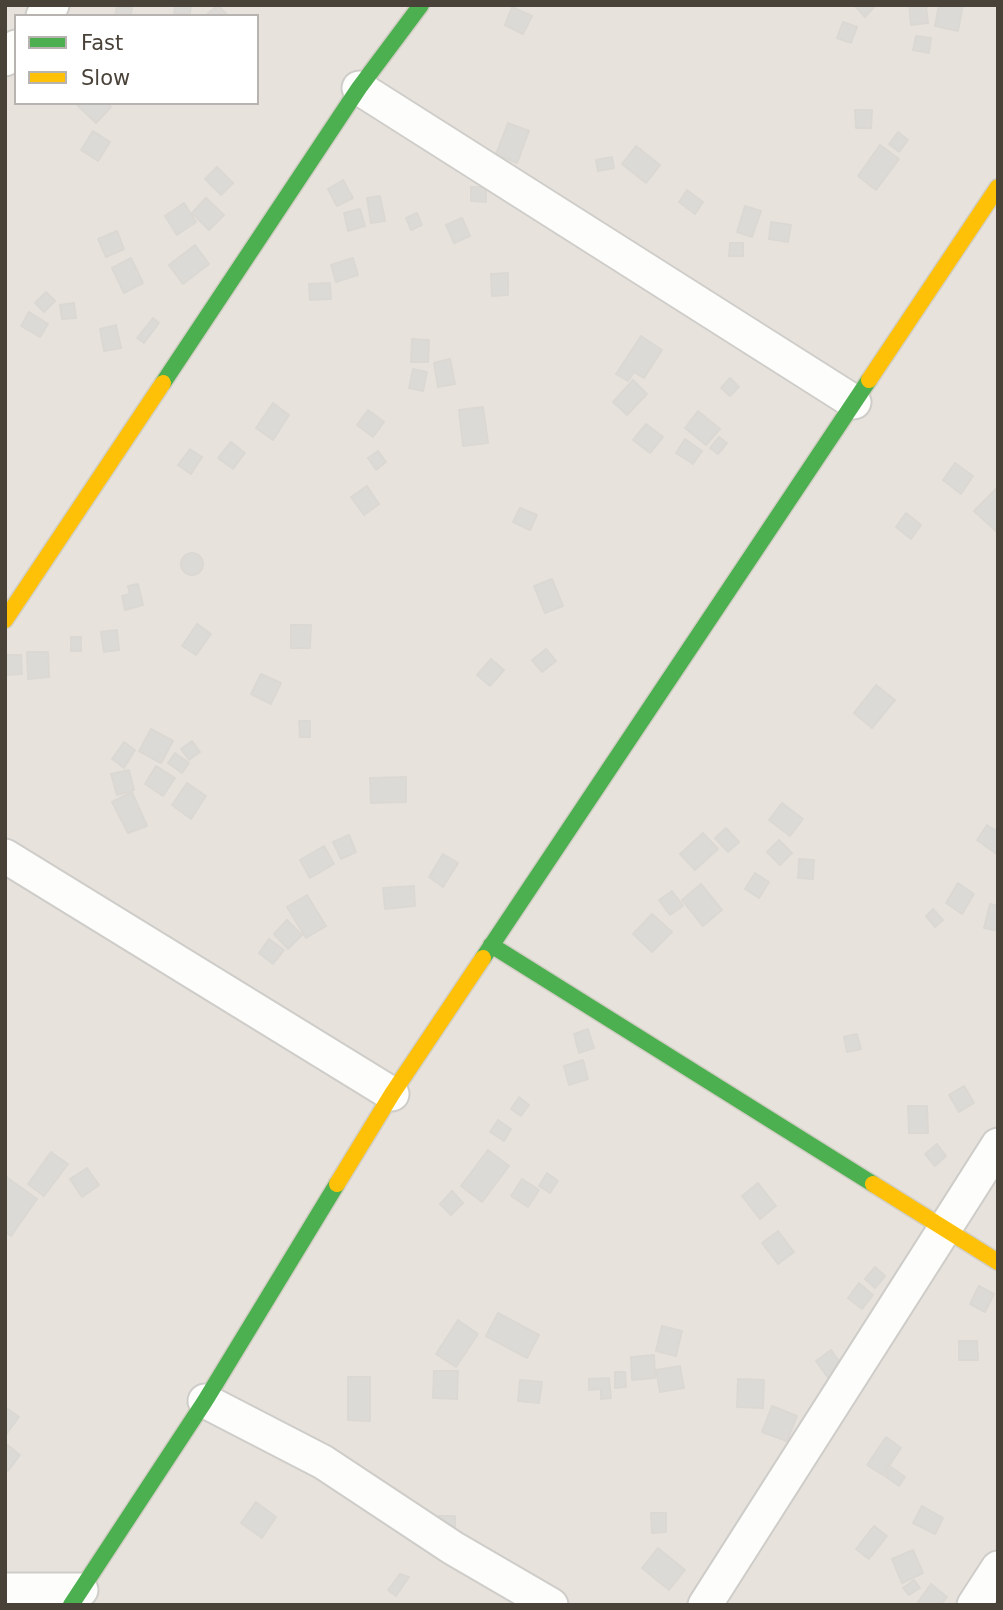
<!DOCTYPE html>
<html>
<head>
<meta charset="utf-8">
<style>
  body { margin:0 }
  #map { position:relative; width:1003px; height:1610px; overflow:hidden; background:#f3f1ed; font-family:"DejaVu Sans",sans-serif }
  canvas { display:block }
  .frame { position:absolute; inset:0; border:7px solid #494239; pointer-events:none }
  .legend { position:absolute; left:14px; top:14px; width:245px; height:91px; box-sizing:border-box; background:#fff; border:2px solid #b6b3b0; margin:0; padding:9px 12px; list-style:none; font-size:21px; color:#494239 }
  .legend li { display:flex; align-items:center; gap:14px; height:35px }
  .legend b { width:35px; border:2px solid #b6b3b0 }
</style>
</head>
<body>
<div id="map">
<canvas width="1003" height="1610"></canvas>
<div class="frame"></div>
<ul class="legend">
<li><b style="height:9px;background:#4caf50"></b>Fast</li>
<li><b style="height:9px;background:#ffc107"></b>Slow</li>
</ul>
</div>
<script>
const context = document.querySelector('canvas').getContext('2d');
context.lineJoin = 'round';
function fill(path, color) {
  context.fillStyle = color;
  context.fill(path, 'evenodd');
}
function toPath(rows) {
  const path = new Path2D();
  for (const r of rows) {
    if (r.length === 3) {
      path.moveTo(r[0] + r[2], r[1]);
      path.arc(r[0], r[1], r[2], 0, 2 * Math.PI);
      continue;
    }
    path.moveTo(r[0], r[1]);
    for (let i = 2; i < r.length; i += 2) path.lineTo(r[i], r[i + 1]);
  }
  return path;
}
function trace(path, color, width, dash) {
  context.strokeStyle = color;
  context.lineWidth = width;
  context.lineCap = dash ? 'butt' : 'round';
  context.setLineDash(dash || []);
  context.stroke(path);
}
fill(toPath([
  [5,5,998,5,998,1605,5,1605],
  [16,16,257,16,257,103,16,103]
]), '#e7e2dc');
const building = toPath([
  [175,5,191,5,190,14,174,13,175,5],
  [218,5,228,16,205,16,218,5],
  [854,5,876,5,865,17,854,5],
  [909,5,926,5,928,23,911,25,909,5],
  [939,5,963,5,958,31,935,26,939,5],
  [117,6,132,8,131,16,115,16,117,6],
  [512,7,532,16,523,34,505,25,512,7],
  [843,22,857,27,851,43,837,38,843,22],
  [916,36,931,38,929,53,913,50,916,36],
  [75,103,107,103,111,107,96,123,75,103],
  [855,110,872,110,871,128,856,128,855,110],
  [508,123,529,131,517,163,496,154,508,123],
  [93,131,110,142,98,161,81,150,93,131],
  [898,132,908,140,899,152,889,144,898,132],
  [880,145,899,159,876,190,858,176,880,145],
  [636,146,660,165,646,183,622,164,636,146],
  [612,157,614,168,598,171,596,160,612,157],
  [217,167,233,183,221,195,205,179,217,167],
  [343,180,353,198,337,206,328,189,343,180],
  [471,187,486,187,486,202,471,201,471,187],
  [687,190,703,202,695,214,679,202,687,190],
  [380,196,385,221,371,223,367,198,380,196],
  [206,198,224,215,209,230,192,213,206,198],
  [184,203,196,222,177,235,165,216,184,203],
  [745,206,761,211,752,237,737,232,745,206],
  [360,209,365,226,348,231,344,213,360,209],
  [417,213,422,225,411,230,406,218,417,213],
  [462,218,470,236,454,243,446,225,462,218],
  [771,222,791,225,788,242,769,239,771,222],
  [117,231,124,249,106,257,98,239,117,231],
  [730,243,743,243,743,256,729,256,730,243],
  [195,245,209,264,183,284,169,265,195,245],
  [131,258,143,283,124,293,112,268,131,258],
  [353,258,358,275,336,282,331,265,353,258],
  [508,273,508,295,492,296,491,274,508,273],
  [330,283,331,299,310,300,309,284,330,283],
  [46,292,55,301,44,312,35,303,46,292],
  [74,303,76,318,62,319,60,305,74,303],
  [29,312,48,324,40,337,21,326,29,312],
  [153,318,159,323,144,343,137,338,153,318],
  [116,325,121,348,104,351,100,329,116,325],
  [641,336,662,350,644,378,634,372,628,381,616,374,641,336],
  [412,339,429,340,428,362,411,362,412,339],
  [450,359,455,384,438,387,434,363,450,359],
  [413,369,427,372,423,391,409,388,413,369],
  [730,378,739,387,730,396,721,388,730,378],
  [633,380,647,394,627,415,613,402,633,380],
  [273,403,289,415,273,440,256,428,273,403],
  [483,407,488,443,463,446,459,410,483,407],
  [368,410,384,422,373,437,357,425,368,410],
  [698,411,720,429,706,445,685,428,698,411],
  [646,424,663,437,650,453,633,440,646,424],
  [719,437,727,443,718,454,710,448,719,437],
  [685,439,702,451,693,464,676,453,685,439],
  [231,442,245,453,233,469,218,458,231,442],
  [190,449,202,457,191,474,178,465,190,449],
  [378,451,386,462,376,470,368,458,378,451],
  [955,463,973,476,961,494,943,480,955,463],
  [367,486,379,504,364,515,351,497,367,486],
  [996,489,998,491,998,533,974,511,996,489],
  [520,508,537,515,530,530,513,522,520,508],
  [906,513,921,525,911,539,896,527,906,513],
  [192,564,11],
  [552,579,563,606,545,613,534,586,552,579],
  [138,584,143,605,125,610,122,596,130,594,128,586,138,584],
  [197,624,211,634,196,655,182,646,197,624],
  [291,625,311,625,310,648,291,648,291,625],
  [117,630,119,650,104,652,101,632,117,630],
  [71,637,81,637,81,651,71,651,71,637],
  [546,649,556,661,542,672,532,660,546,649],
  [27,652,48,652,49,677,28,679,27,652],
  [5,655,21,655,22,674,5,675,5,655],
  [491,659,504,670,490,686,477,675,491,659],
  [261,674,281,683,271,704,251,694,261,674],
  [876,685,895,700,872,728,854,713,876,685],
  [299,721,310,721,310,737,300,737,299,721],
  [151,729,173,741,161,763,139,751,151,729],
  [192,741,200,752,189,760,181,749,192,741],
  [124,742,135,750,124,768,112,759,124,742],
  [175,753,189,763,182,773,168,763,175,753],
  [156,766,175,778,163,796,145,784,156,766],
  [129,770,134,790,117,795,111,774,129,770],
  [406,777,406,802,371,803,370,778,406,777],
  [187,783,206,796,191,819,172,805,187,783],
  [132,792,147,826,128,833,112,802,132,792],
  [782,803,803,819,790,836,769,820,782,803],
  [987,825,998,832,998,855,977,840,987,825],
  [726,828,739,842,728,852,715,838,726,828],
  [703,833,718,849,695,870,680,854,703,833],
  [349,835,356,852,341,859,333,842,349,835],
  [779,840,792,853,780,865,767,852,779,840],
  [324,846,334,864,310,878,300,860,324,846],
  [443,854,458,863,443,887,429,877,443,854],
  [799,859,814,860,813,879,798,878,799,859],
  [755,873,769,882,759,898,745,889,755,873],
  [958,883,974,894,962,914,946,903,958,883],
  [701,884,722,910,703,926,682,900,701,884],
  [414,886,415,906,385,909,383,888,414,886],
  [672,891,683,906,670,915,659,900,672,891],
  [307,895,326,926,306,938,287,907,307,895],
  [990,904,998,906,998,931,984,928,990,904],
  [933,909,943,920,935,927,926,916,933,909],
  [652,914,672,932,652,952,633,934,652,914],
  [287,920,302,935,288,949,274,934,287,920],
  [269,939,284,950,273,964,259,953,269,939],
  [588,1029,594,1048,579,1053,574,1034,588,1029],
  [857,1034,861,1049,847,1052,844,1037,857,1034],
  [583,1060,588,1079,569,1085,564,1066,583,1060],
  [964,1086,974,1103,959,1112,949,1095,964,1086],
  [519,1097,529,1105,521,1116,511,1109,519,1097],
  [908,1106,927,1106,928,1133,909,1133,908,1106],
  [498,1120,511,1129,504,1141,490,1132,498,1120],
  [937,1144,946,1156,935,1166,925,1154,937,1144],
  [488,1150,509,1166,482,1202,461,1186,488,1150],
  [51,1152,68,1164,44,1196,28,1184,51,1152],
  [87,1168,99,1185,82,1197,70,1179,87,1168],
  [547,1173,558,1181,550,1193,539,1186,547,1173],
  [5,1176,37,1199,11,1236,5,1232,5,1176],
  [522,1179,539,1190,528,1207,511,1196,522,1179],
  [758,1183,776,1206,760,1219,742,1196,758,1183],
  [452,1191,463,1203,451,1215,440,1204,452,1191],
  [778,1231,794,1252,778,1264,762,1243,778,1231],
  [875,1267,885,1276,875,1288,865,1279,875,1267],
  [859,1283,873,1295,862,1309,848,1298,859,1283],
  [979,1286,994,1294,985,1312,970,1304,979,1286],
  [498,1313,539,1335,527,1358,486,1336,498,1313],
  [458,1320,478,1334,456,1367,436,1354,458,1320],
  [662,1326,682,1331,676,1356,656,1351,662,1326],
  [959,1341,977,1341,978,1360,959,1360,959,1341],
  [831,1350,844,1368,829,1379,816,1361,831,1350],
  [654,1355,655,1378,632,1380,631,1357,654,1355],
  [680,1366,684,1388,660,1392,656,1370,680,1366],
  [434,1371,458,1371,457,1399,433,1398,434,1371],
  [615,1372,625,1372,626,1387,615,1388,615,1372],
  [348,1377,370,1377,370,1421,348,1420,348,1377],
  [609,1378,611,1398,601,1399,601,1389,589,1390,589,1379,609,1378],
  [738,1379,764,1380,763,1408,737,1407,738,1379],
  [520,1380,542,1382,539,1403,518,1401,520,1380],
  [772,1406,797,1416,787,1441,762,1432,772,1406],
  [5,1407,19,1417,5,1436,5,1407],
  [886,1437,901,1448,883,1475,867,1465,886,1437],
  [5,1443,20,1455,8,1471,5,1469,5,1443],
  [891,1467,905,1477,899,1486,885,1476,891,1467],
  [256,1502,276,1517,262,1538,241,1523,256,1502],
  [922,1506,943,1518,935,1534,913,1523,922,1506],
  [651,1513,666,1513,666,1532,652,1533,651,1513],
  [439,1516,455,1516,455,1532,439,1532,439,1516],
  [874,1526,887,1536,869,1559,856,1549,874,1526],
  [658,1548,685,1570,669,1590,642,1568,658,1548],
  [913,1550,923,1573,902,1583,892,1559,913,1550],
  [400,1574,409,1577,396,1596,388,1590,400,1574],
  [914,1580,920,1588,909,1595,903,1588,914,1580],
  [931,1584,947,1597,940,1605,921,1605,918,1602,931,1584]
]);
fill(building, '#dcdad6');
trace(building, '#dbd8d3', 2);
const street = toPath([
  [43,16,52,5],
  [5,59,16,47],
  [359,88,854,402],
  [5,856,392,1094],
  [205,1401,323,1462,453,1548,551,1605],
  [5,1590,81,1590],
  [705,1605,998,1145],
  [974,1605,998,1568]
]);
const fast = toPath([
  [163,383,359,88,421,5],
  [491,945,873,1184],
  [483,958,869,380],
  [71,1605,205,1401,337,1184]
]);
const slow = toPath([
  [869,380,998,187],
  [5,620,163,383],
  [337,1184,392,1094,483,958],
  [873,1184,998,1262]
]);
trace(street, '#cfcdc9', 37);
trace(fast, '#d2cec4', 19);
trace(slow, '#d2cec4', 19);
trace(street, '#fdfdfc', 33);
trace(fast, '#4caf50', 16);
trace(slow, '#ffc107', 16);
</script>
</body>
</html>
